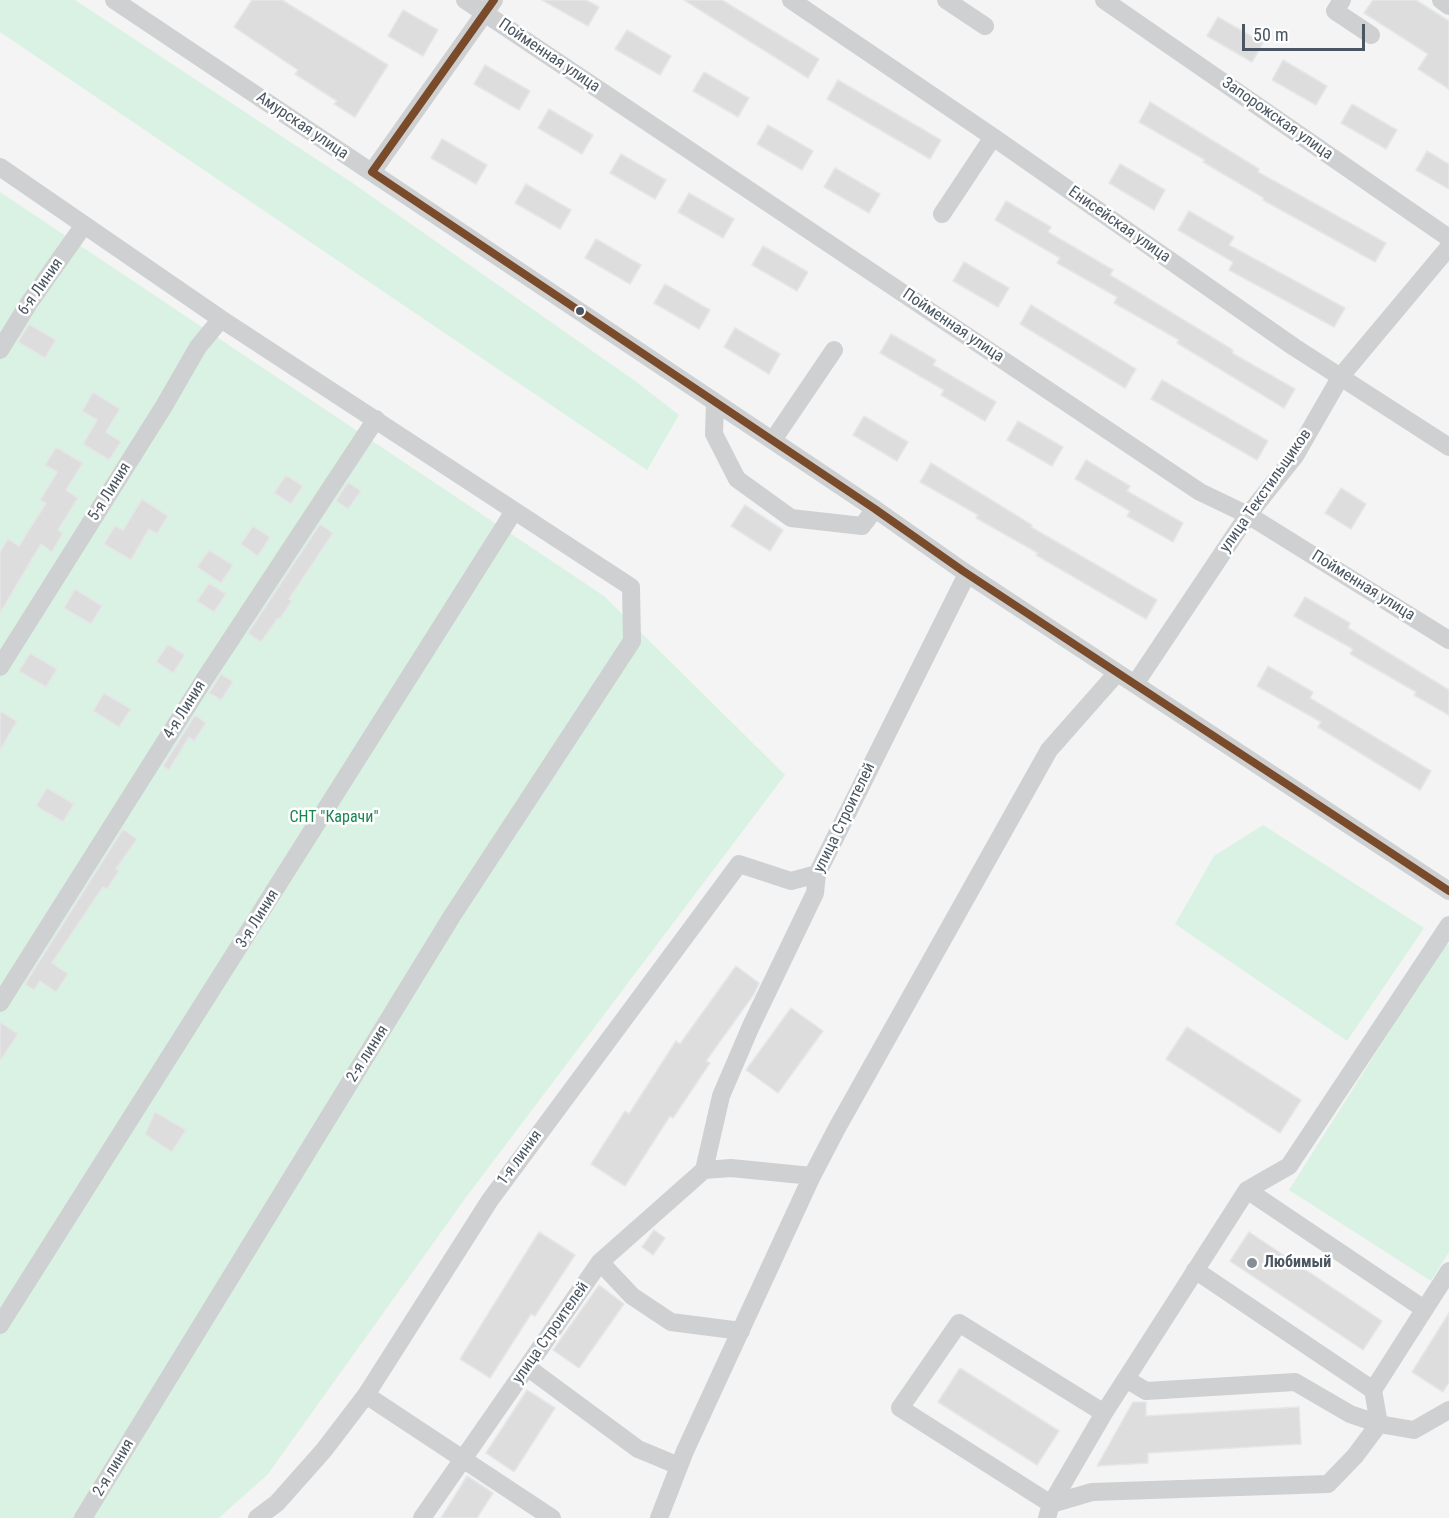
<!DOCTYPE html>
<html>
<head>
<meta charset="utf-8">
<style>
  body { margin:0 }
  #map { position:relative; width:1449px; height:1518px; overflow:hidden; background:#f4f4f4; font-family:"Roboto Condensed",sans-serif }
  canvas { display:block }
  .scale { position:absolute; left:1242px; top:24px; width:123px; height:27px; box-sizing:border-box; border:3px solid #4a5661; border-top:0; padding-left:8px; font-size:18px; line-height:21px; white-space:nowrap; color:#4a5661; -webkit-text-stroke:4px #fff; paint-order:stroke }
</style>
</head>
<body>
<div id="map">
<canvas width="1449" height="1518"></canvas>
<div class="scale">50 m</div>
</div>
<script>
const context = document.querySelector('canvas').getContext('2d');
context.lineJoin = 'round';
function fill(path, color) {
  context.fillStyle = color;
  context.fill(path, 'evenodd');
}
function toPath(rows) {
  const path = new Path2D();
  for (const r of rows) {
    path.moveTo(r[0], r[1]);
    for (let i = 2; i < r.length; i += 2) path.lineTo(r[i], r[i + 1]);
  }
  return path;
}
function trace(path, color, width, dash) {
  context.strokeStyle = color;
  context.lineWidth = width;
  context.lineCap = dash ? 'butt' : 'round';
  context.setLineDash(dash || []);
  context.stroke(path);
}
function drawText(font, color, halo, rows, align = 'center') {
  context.font = font + ' "Roboto Condensed",sans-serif';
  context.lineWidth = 5;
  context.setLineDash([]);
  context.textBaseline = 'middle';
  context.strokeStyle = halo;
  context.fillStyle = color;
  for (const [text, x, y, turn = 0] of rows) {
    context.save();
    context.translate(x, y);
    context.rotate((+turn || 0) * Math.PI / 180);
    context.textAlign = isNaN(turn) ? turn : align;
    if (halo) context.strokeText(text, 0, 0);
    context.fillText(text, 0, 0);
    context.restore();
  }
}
fill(toPath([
  [0,0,75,0,351,182,638,383,679,415,647,470,0,32],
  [0,192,604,596,785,775,467,1196,268,1474,219,1518,0,1518],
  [1263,825,1424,928,1347,1041,1175,924,1214,856],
  [1445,943,1449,945,1449,1252,1431,1281,1289,1190]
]), '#d9f2e3');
const building = toPath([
  [252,0,282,0,388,65,355,117,334,104,337,101,295,74,298,70,234,27,252,0],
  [542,0,586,0,599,7,588,26,542,0],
  [684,0,722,0,819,59,808,78,684,0],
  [1373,0,1416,0,1449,21,1449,89,1418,69,1428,54,1364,13,1373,0],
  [403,10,438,30,423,56,388,36,403,10],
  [1218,17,1263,43,1252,62,1207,36,1218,17],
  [627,30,671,56,660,75,615,49,627,30],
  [1283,60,1327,86,1316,105,1272,80,1283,60],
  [485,65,530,91,519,110,474,84,485,65],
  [704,72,749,98,738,117,693,91,704,72],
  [838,80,941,140,930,159,827,99,838,80],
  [1150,102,1259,169,1258,172,1386,243,1375,262,1263,200,1264,198,1203,162,1205,160,1139,122,1150,102],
  [1352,104,1397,130,1386,149,1341,123,1352,104],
  [549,109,593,135,582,154,538,128,549,109],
  [768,125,813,151,802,170,757,144,768,125],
  [442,139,487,165,476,184,431,158,442,139],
  [1427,151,1449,164,1449,189,1416,170,1427,151],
  [621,154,666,180,655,199,610,173,621,154],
  [1120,164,1165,190,1154,210,1109,183,1120,164],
  [835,168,880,194,869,213,824,187,835,168],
  [526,184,571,210,560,229,515,203,526,184],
  [689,193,734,219,723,238,678,212,689,193],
  [1006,201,1051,227,1048,232,1113,270,1110,275,1233,350,1232,353,1295,389,1284,408,1177,343,1179,340,1114,303,1117,297,1057,263,1060,258,995,220,1006,201],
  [1189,211,1234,237,1229,245,1345,308,1334,327,1229,270,1233,262,1178,230,1189,211],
  [596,239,641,265,630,284,585,258,596,239],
  [763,246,808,272,797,291,752,265,763,246],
  [964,262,1009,288,998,307,953,281,964,262],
  [665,284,710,310,699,329,654,303,665,284],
  [1031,305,1136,369,1125,388,1020,324,1031,305],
  [29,324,56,340,45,358,18,342,29,324],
  [735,328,780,354,769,374,724,347,735,328],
  [891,334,936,360,933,365,996,402,985,421,941,395,944,390,880,353,891,334],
  [1162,380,1268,441,1257,460,1151,399,1162,380],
  [93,392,120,409,106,432,121,442,109,460,83,444,97,420,82,411,93,392],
  [864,416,908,442,897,461,853,435,864,416],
  [1018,421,1063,447,1052,466,1007,440,1018,421],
  [56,447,83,463,66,490,78,498,58,530,63,533,52,552,41,544,0,613,0,552,8,539,19,546,46,503,40,500,57,472,45,465,56,447],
  [1086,460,1130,486,1127,491,1183,523,1173,542,1127,516,1130,511,1075,479,1086,460],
  [931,463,1032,525,1031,527,1157,600,1146,619,1036,555,1038,553,976,518,978,515,920,482,931,463],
  [286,475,303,486,291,504,274,493,286,475],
  [348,482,361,491,348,509,336,501,348,482],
  [1341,488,1366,504,1351,529,1325,513,1341,488],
  [142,499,168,516,157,534,149,529,131,560,104,544,115,526,123,530,142,499],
  [745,505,783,530,770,551,731,526,745,505],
  [320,524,333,533,289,599,292,601,280,619,278,618,261,642,248,633,320,524],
  [253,526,270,537,258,556,241,544,253,526],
  [209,550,233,565,221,583,197,567,209,550],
  [209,583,226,594,214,612,197,601,209,583],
  [75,589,102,606,91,624,64,608,75,589],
  [1305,597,1350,623,1348,628,1449,690,1449,715,1414,695,1416,692,1350,654,1353,649,1294,616,1305,597],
  [168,644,185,655,173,673,156,662,168,644],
  [30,653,57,669,46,687,19,671,30,653],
  [1268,666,1313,692,1310,698,1431,771,1420,790,1318,727,1321,722,1257,686,1268,666],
  [221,674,233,682,221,700,209,693,221,674],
  [104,693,131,709,119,727,93,711,104,693],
  [0,711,17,721,0,750,0,711],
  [195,715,206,723,194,741,189,737,169,770,163,766,195,715],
  [47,788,74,804,63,822,36,806,47,788],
  [123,829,137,839,116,869,119,871,107,889,103,887,52,963,68,974,56,992,40,981,34,990,25,984,123,829],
  [736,966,759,983,754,994,706,1061,710,1063,673,1118,670,1116,625,1186,591,1164,625,1111,629,1114,676,1041,680,1044,736,966],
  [791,1008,823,1031,778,1093,746,1070,791,1008],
  [0,1022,18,1034,0,1061,0,1022],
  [1187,1027,1301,1100,1280,1133,1166,1059,1187,1027],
  [155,1112,186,1130,172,1152,145,1134,155,1112],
  [654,1230,665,1238,653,1255,642,1247,654,1230],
  [539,1232,575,1255,535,1316,531,1314,490,1378,460,1359,539,1232],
  [1249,1232,1382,1321,1363,1350,1230,1261,1249,1232],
  [599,1285,624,1304,579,1368,553,1350,599,1285],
  [1449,1313,1449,1382,1443,1392,1412,1372,1449,1313],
  [960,1368,1059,1431,1037,1465,938,1402,960,1368],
  [527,1390,555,1408,514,1472,486,1453,527,1390],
  [1133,1402,1146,1402,1146,1416,1299,1407,1301,1444,1148,1453,1148,1463,1097,1466,1133,1402],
  [467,1476,493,1493,477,1518,441,1518,467,1476]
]);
fill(building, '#ddddde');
trace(building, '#e5e6e7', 1.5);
trace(toPath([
  [114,0,875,509,963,571,1449,891],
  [465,0,1200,492,1248,515,1449,640],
  [791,0,993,137,1294,347,1449,447],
  [946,0,985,26],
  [1104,0,1449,238],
  [1342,0,1335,11,1371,35],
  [1441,0,1449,6],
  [0,167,221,319,631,587,632,641,452,916,83,1518],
  [372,172,494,0],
  [942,214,993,137],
  [0,350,29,303,84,225],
  [715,403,714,434,737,479,791,518,862,526,875,509],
  [773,440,834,350],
  [0,667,164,406,198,347,221,319],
  [1135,684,1248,515,1295,456,1341,376,1449,247],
  [0,1003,204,680,376,419],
  [704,1170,721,1096,751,1026,815,893,817,874,967,574],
  [1247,1190,1424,1309],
  [600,1262,632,1296,671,1322,741,1331],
  [1195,1270,1373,1390],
  [1449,1271,1373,1390,1379,1424,1414,1430,1449,1410],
  [0,1325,514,511],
  [527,1367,638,1449,679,1466],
  [366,1395,552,1518],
  [1104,1413,959,1323,900,1408,1051,1504,1092,1492,1328,1484,1355,1456,1379,1424,1350,1414,1295,1382,1146,1391,1126,1379],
  [257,1518,277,1503,324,1450,366,1395,490,1200,739,864,791,881,817,874],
  [422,1518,600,1262,704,1170,731,1168,812,1176],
  [659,1518,685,1451,812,1176,837,1128,1049,750,1117,673],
  [1047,1518,1051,1504,1104,1413,1247,1190,1289,1166,1449,925]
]), '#ced0d2', 18);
trace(toPath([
  [494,0,372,172,875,509,963,571,1449,891]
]), '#7a4b2a', 8);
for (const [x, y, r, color] of [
  [580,311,5,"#4a5661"],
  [1252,1263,6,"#868d94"]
]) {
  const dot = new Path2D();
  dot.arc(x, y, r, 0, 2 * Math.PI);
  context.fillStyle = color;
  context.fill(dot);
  trace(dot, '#fff', 2);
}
drawText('16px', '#4a5661', '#fff', [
  ["Пойменная улица",549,56,34],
  ["Запорожская улица",1277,119,35],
  ["Амурская улица",302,126,34],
  ["Енисейская улица",1119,225,35],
  ["6-я Линия",41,287,-55],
  ["Пойменная улица",953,326,34],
  ["улица Текстильщиков",1266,491,-55],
  ["5-я Линия",110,492,-58],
  ["Пойменная улица",1363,586,32],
  ["4-я Линия",185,710,-58],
  ["улица Строителей",845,818,-64],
  ["3-я Линия",258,919,-58],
  ["2-я линия",368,1054,-58],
  ["1-я линия",520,1158,-54],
  ["улица Строителей",551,1333,-55],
  ["2-я линия",114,1468,-59]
]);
drawText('16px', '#17864f', '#fff', [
  ["СНТ \"Карачи\"",334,818]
]);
drawText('bold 16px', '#4a5661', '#fff', [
  ["Любимый",1264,1263]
], 'left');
</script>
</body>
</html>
